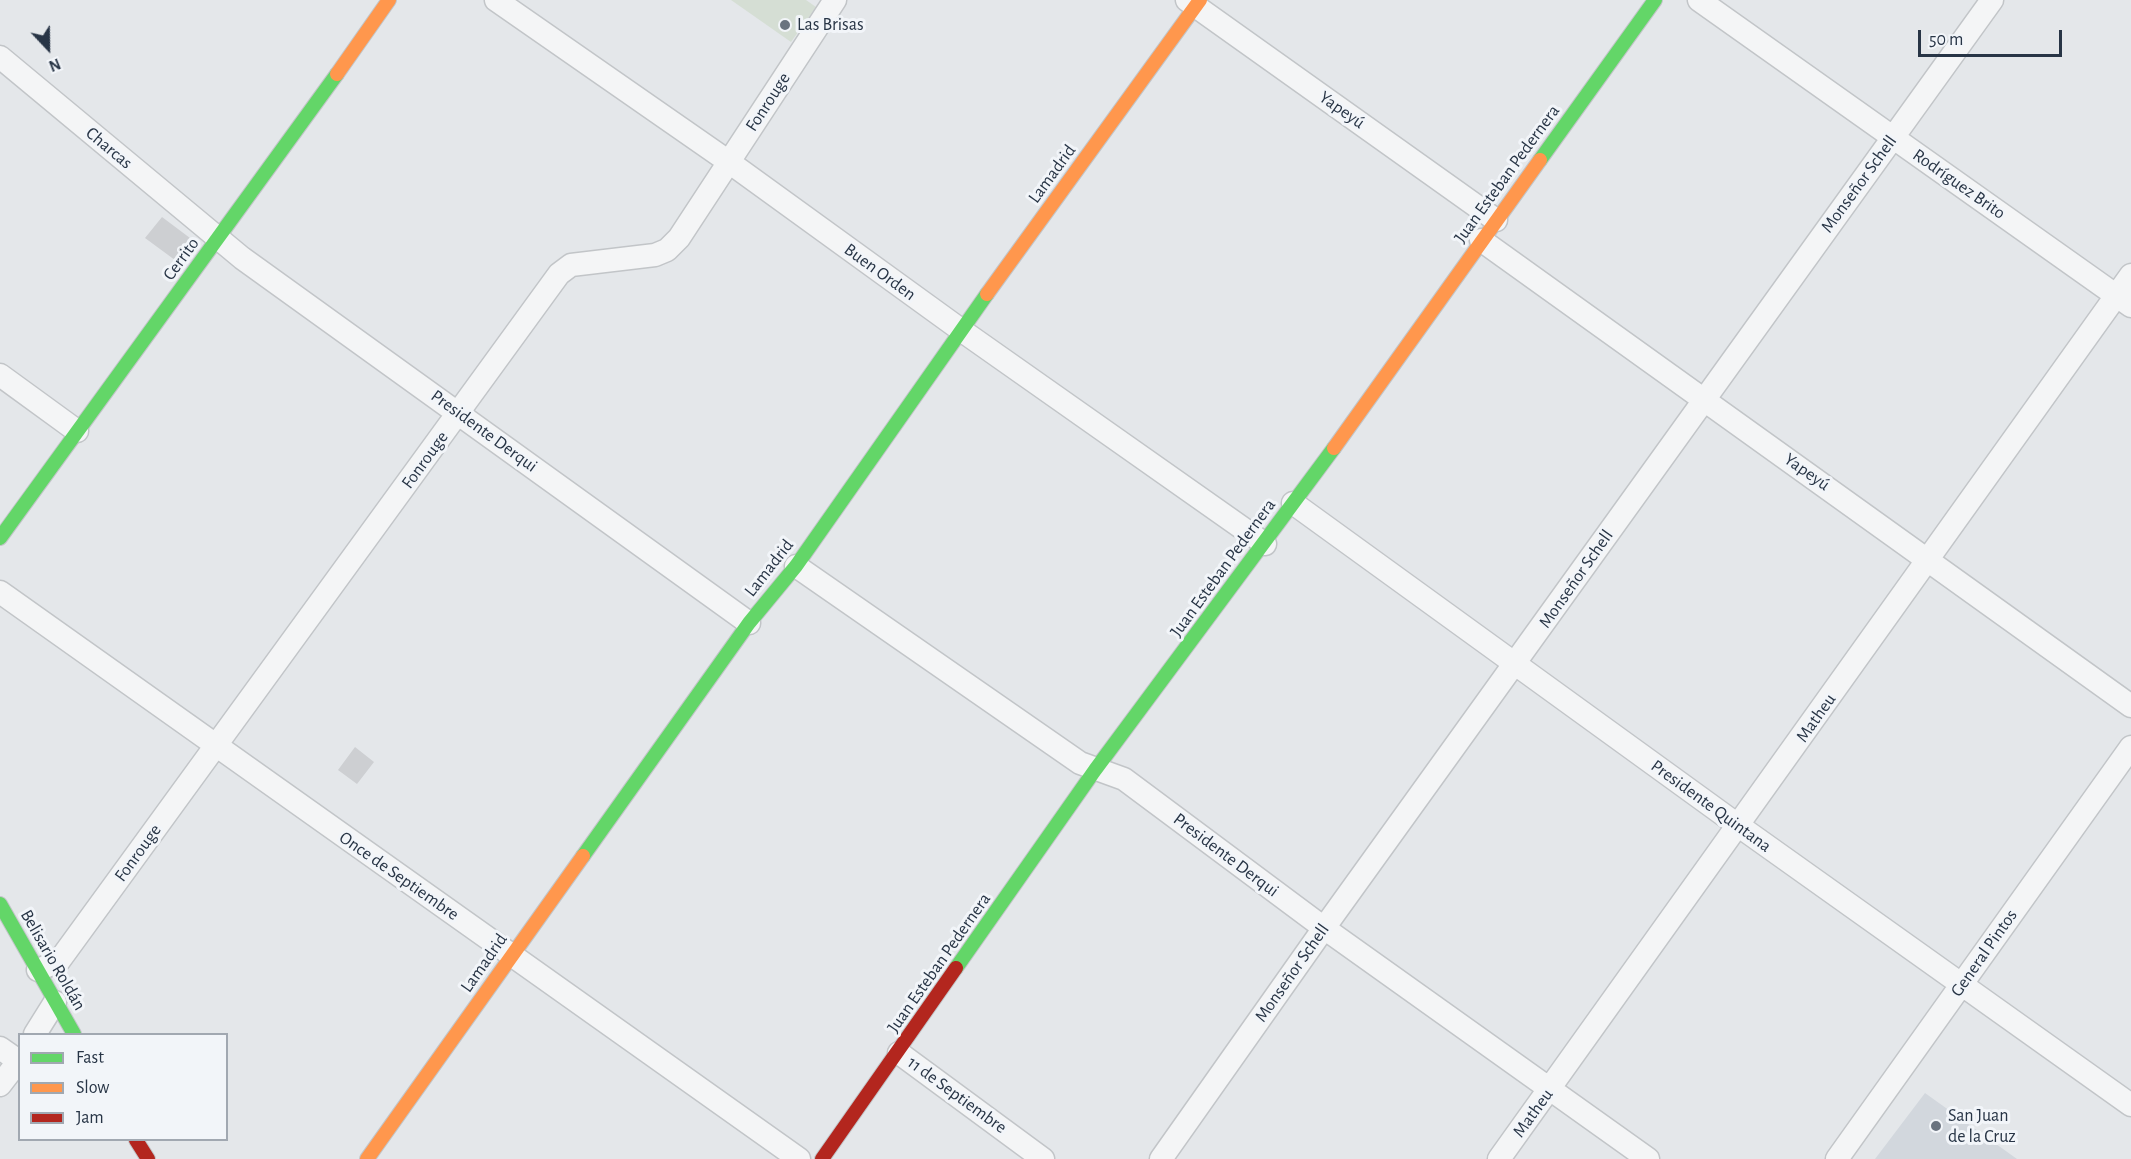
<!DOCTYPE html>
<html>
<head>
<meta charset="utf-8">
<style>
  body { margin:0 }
  #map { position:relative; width:2131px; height:1159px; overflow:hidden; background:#e4e7ea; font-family:"Alegreya Sans",sans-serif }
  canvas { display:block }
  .legend { position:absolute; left:18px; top:1033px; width:210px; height:108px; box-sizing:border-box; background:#f2f5f9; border:2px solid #a1a8b1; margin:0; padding:8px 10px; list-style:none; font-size:18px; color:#283546 }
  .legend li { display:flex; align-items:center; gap:12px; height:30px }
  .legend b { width:30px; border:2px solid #a1a8b1 }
  .north { position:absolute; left:18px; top:18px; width:60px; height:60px; -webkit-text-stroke:4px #f2f5f9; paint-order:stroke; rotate:158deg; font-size:16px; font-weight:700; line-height:24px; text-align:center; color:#283546 }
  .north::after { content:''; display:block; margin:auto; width:21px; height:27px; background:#283546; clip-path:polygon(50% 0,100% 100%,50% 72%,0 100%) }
  .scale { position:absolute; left:1918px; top:30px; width:144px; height:27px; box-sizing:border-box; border:3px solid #283546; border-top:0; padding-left:8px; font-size:18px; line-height:21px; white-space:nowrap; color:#283546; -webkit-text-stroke:4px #f2f5f9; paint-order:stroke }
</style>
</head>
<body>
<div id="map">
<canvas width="2131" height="1159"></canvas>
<ul class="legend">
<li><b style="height:8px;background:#63d668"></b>Fast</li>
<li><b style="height:8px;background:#ff974d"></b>Slow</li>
<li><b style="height:8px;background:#b3261e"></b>Jam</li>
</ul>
<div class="north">N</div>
<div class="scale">50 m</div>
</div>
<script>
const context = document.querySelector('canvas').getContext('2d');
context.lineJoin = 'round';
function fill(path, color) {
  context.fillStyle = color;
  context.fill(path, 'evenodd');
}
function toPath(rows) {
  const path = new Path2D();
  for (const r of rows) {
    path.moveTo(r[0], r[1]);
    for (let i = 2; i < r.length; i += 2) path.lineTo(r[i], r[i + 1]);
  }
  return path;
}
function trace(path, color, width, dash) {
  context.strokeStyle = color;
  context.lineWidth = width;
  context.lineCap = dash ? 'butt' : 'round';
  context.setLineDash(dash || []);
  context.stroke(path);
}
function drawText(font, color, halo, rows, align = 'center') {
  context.font = font + ' "Alegreya Sans",sans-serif';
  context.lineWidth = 6;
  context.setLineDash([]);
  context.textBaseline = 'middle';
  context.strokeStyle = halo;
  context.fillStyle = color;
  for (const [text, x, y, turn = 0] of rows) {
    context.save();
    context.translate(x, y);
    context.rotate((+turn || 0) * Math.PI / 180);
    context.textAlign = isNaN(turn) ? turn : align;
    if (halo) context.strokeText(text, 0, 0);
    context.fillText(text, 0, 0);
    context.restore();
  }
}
fill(toPath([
  [1925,1093,2017,1159,1875,1159]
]), '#d2d7dd');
fill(toPath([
  [731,0,806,0,816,7,791,42]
]), '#d5ded4');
fill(toPath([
  [162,217,190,238,192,246,179,263,145,238],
  [355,747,374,762,357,784,338,770]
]), '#cdcfd2');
const street = toPath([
  [496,0,729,162,961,330,1265,544],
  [1187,0,1496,220],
  [1699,0,2131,306],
  [0,57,242,258,749,623],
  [1481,240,2131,706],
  [0,375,77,431],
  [1293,503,1739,826,2131,1105],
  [796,566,1080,763,1124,779,1324,928,1648,1159],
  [0,592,799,1159],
  [38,970,59,961,559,274,571,265,655,255,667,250,679,238,835,0],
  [35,1034,55,1002],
  [0,1048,20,1062],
  [899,1053,1043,1159],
  [0,1085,20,1059],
  [1161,1159,1324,928,1992,0],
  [1499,1159,2131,275],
  [1837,1159,2131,747]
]);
const fast = toPath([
  [1540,160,1655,0],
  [0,538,337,74],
  [583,856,749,623,796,566,987,294],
  [0,904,74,1034],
  [956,968,1095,770,1334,448]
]);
const slow = toPath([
  [337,74,389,0],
  [987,294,1200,0],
  [1334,448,1540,160],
  [367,1159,583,856]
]);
const jam = toPath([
  [136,1140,148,1159],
  [822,1159,956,968]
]);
trace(street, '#c2c5c8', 25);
trace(fast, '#c2c5c8', 16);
trace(slow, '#c2c5c8', 16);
trace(jam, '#c2c5c8', 16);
trace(street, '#f4f5f6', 22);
trace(fast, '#63d668', 14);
trace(slow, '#ff974d', 14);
trace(jam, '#b3261e', 14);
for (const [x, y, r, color] of [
  [785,25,6,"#6a737f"],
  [1936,1126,6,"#6a737f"]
]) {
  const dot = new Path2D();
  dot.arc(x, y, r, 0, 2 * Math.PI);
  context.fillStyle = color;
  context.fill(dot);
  trace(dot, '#f2f5f9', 2);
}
drawText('18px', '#283546', '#f2f5f9', [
  ["Las Brisas",797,25],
  ["San Juan",1948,1116],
  ["de la Cruz",1948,1137]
], 'left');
drawText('18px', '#283546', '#f2f5f9', [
  ["Fonrouge",768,102,-57],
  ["Yapeyú",1342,110,35],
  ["Charcas",109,148,40],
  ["Lamadrid",1052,174,-54],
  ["Juan Esteban Pedernera",1507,174,-54],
  ["Monseñor Schell",1859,184,-54],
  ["Rodríguez Brito",1959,184,35],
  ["Cerrito",181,259,-54],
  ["Buen Orden",880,272,36],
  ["Presidente Derqui",484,431,36],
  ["Fonrouge",425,460,-54],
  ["Yapeyú",1807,472,35],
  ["Lamadrid",769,568,-52],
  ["Juan Esteban Pedernera",1223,568,-54],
  ["Monseñor Schell",1576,579,-55],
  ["Matheu",1816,718,-55],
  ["Presidente Quintana",1711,806,36],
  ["Fonrouge",138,853,-54],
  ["Presidente Derqui",1226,855,37],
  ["Once de Septiembre",399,876,35],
  ["General Pintos",1984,953,-55],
  ["Belisario Roldán",53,960,60],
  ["Lamadrid",484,963,-55],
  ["Juan Esteban Pedernera",939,963,-55],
  ["Monseñor Schell",1292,973,-55],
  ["11 de Septiembre",957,1095,36],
  ["Matheu",1533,1113,-54]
]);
</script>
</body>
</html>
